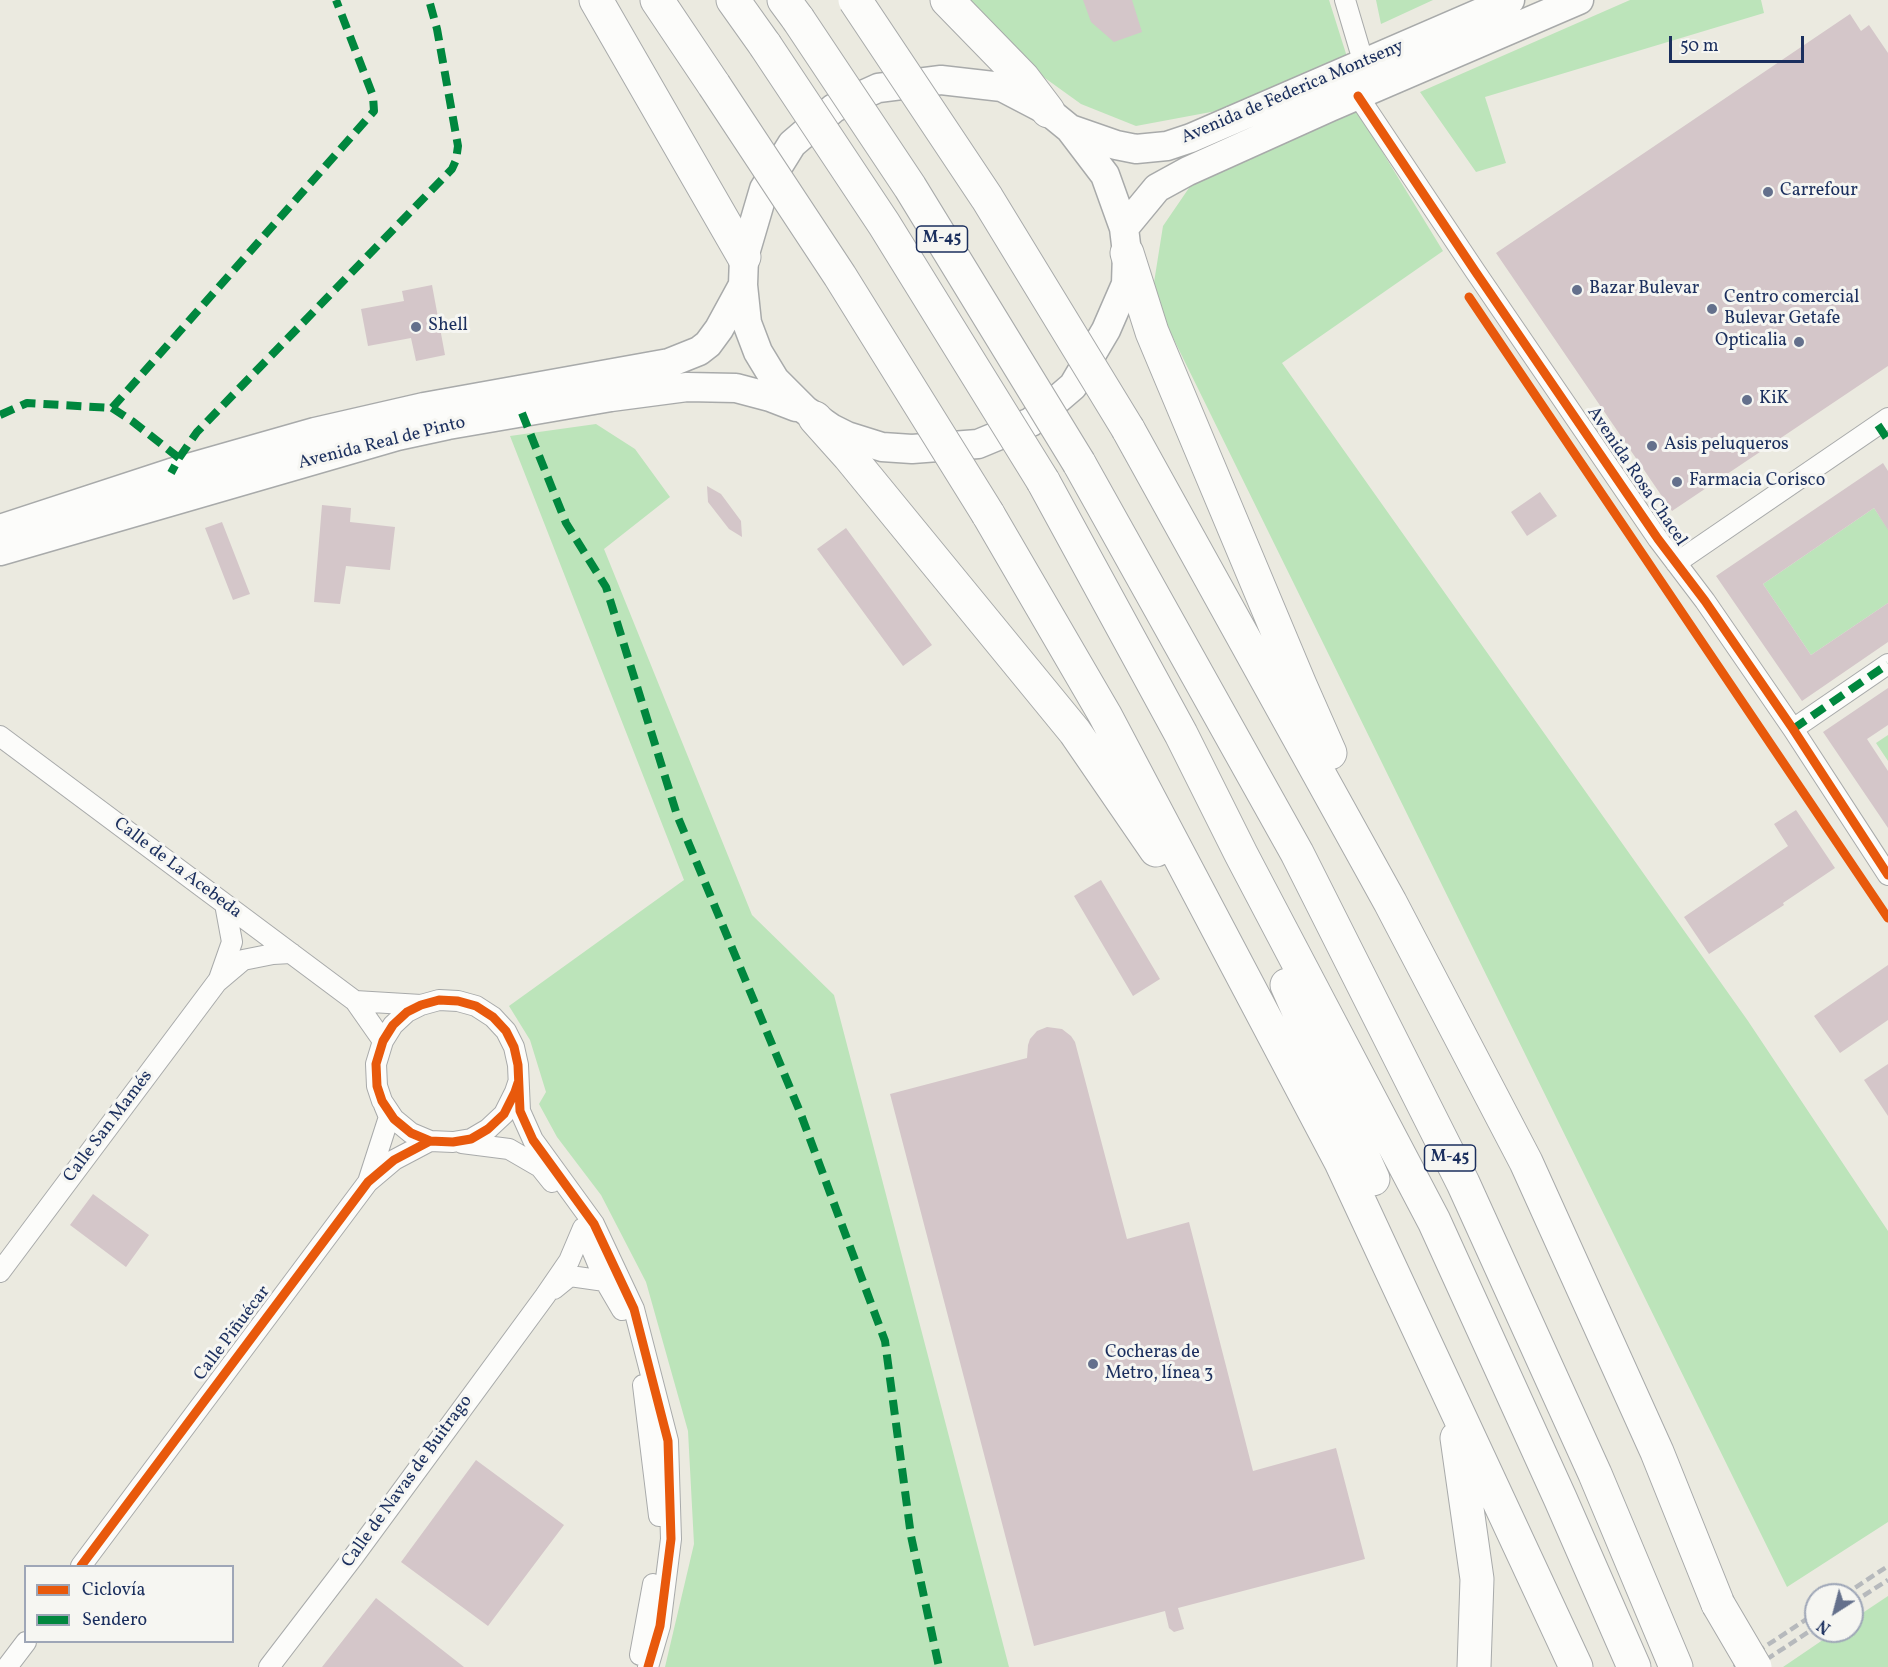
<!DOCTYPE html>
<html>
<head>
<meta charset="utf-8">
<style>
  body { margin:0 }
  #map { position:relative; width:1888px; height:1667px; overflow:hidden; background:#ebeae0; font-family:Vollkorn,serif }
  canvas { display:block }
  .legend { position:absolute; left:24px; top:1565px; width:210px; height:78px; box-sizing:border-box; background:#f6f6f2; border:2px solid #9ea6b7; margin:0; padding:8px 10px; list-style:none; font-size:18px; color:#1b2f5e }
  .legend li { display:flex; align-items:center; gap:12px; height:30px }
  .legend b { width:30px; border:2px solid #9ea6b7 }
  .north { position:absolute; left:1804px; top:1583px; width:60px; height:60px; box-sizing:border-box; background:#f6f6f2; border:2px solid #9ea6b7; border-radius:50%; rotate:216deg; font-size:16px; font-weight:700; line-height:24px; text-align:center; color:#1b2f5e }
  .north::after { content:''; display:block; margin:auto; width:21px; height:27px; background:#64708c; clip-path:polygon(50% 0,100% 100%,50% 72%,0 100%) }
  .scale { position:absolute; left:1669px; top:36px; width:135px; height:27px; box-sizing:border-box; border:3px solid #1b2f5e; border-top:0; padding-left:8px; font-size:18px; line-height:21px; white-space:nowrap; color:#1b2f5e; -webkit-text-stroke:4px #f6f6f2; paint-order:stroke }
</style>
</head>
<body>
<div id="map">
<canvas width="1888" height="1667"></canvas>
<ul class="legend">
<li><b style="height:8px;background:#e8590c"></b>Ciclovía</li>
<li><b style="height:8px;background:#00873e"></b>Sendero</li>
</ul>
<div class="north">N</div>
<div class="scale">50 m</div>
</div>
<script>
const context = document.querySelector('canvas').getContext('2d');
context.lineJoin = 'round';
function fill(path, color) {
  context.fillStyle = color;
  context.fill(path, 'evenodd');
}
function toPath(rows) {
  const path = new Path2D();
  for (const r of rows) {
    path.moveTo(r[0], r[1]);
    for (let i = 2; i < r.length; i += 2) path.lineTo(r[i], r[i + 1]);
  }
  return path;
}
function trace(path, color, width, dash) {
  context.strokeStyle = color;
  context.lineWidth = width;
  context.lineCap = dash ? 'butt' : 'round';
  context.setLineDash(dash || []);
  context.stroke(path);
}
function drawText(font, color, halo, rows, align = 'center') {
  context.font = font + ' Vollkorn,serif';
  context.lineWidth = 6;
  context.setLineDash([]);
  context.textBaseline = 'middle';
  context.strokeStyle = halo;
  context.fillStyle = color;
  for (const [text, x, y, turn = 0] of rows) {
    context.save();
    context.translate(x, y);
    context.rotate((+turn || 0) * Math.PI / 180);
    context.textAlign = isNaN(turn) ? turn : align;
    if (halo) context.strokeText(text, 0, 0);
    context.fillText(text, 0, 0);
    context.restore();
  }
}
fill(toPath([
  [966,0,1329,0,1348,60,1227,109,1136,126,1081,104,1031,68],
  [1376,0,1433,0,1381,24],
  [1630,0,1761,0,1764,13,1485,97,1506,163,1476,172,1420,92],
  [1355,107,1443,251,1282,363,1748,1021,1888,1231,1888,1522,1787,1587,1152,295,1163,226,1191,185],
  [596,424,635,449,670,497,604,549,752,915,834,995,1009,1667,665,1667,694,1544,688,1431,646,1282,601,1195,557,1137,539,1104,546,1092,530,1040,509,1006,684,880,510,436],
  [1874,508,1888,529,1888,603,1811,655,1763,584],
  [1888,735,1888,761,1876,743],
  [1888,1596,1888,1667,1783,1667,1836,1631,1852,1631,1852,1620]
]), '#bce4ba');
fill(toPath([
  [1083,0,1132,0,1142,32,1114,42,1091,22],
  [1850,14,1861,31,1869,25,1888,53,1888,366,1672,511,1496,253],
  [432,285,445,355,416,361,411,338,368,346,361,309,404,301,402,291],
  [1883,463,1888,471,1888,530,1874,508,1763,584,1811,655,1888,603,1888,642,1802,701,1716,576],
  [707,486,721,494,741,521,742,537,729,529,708,502],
  [1540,492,1557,516,1527,536,1511,512],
  [322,505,351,508,350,522,395,527,390,570,346,566,340,604,314,602],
  [222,522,250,594,233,600,205,528],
  [846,528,932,645,903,666,817,549],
  [1888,688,1888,725,1867,739,1888,771,1888,828,1823,732],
  [1796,810,1835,868,1783,903,1784,905,1709,954,1684,917,1788,846,1774,824],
  [1101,880,1160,979,1133,996,1074,896],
  [1888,965,1888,1020,1840,1053,1814,1016],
  [1047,1027,1062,1029,1071,1036,1075,1042,1127,1239,1189,1222,1253,1471,1336,1448,1365,1559,1178,1608,1184,1629,1174,1632,1169,1628,1165,1611,1034,1646,890,1094,1027,1058,1028,1045,1030,1039,1037,1031],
  [1888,1064,1888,1116,1864,1080],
  [93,1194,149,1235,126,1267,70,1225],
  [476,1460,564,1525,488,1626,401,1562],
  [376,1598,464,1667,322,1667]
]), '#d4c6c9');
const street = toPath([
  [1345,0,1364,64],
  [1358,96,1475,271,1658,539,1705,601,1793,729,1888,875],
  [1676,563,1888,418],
  [1793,729,1888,664],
  [0,736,355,1001,383,1041],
  [219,979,232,942,225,904],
  [355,1001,421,1005],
  [518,1083,515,1092,504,1114,488,1129,471,1139,453,1142,430,1141,411,1133,394,1119,382,1101,377,1086,376,1064,383,1041,393,1025,407,1012,421,1005,439,1000,458,1001,476,1006,493,1017,506,1031,514,1047,518,1065,520,1111,533,1140,594,1224,634,1309,668,1441,671,1539,660,1626,648,1667],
  [462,1143,509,1149,540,1167,552,1182],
  [368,1182,389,1117,384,1105],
  [590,1245,605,1281,622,1310],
  [0,1272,217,982,243,960,273,954,291,953],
  [554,1289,570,1276,605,1281],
  [643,1385,659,1516],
  [81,1566,368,1182,394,1160,430,1141],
  [640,1655,653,1584],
  [7,1667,26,1642],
  [269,1667,354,1556,545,1296,569,1261,583,1228]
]);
const secondary = toPath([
  [941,80,1002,87,1048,111,1070,129,1105,175,1124,228,1127,253,1126,284,1106,330,1073,386,1031,422,978,444,912,449,882,447,847,436,831,428,805,410,775,380,758,352,747,323,743,285,744,257,764,189,792,144,834,108,878,88,941,80],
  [1070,129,1116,145,1136,149,1167,146,1191,138,1510,0],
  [1124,228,1157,188,1188,171,1330,107,1579,0],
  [0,529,171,473,315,432,424,407,669,363,699,351,708,344,719,329,743,285],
  [0,551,397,436,448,425,611,397,687,387,736,388,770,397,796,407]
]);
const highway = toPath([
  [596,0,744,257],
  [657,0,714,85],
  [733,0,765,45],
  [784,0,798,19],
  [947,0,1023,78,1048,111],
  [1127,253,1152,332,1300,685,1330,753],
  [815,418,849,456,1075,732,1156,850],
  [1128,429,1390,902,1526,1162,1657,1452,1718,1604],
  [1079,463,1297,853,1463,1183,1595,1474,1676,1667],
  [1043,481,1181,734,1241,854,1434,1221,1560,1498,1634,1667],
  [988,514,1105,715,1341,1162,1576,1667],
  [1287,985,1373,1179],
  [1457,1438,1477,1579,1474,1667]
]);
trace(street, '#a8aaaa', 22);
trace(secondary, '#a8aaaa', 31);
trace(highway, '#a8aaaa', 35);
trace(street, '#fcfcfa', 20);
trace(secondary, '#fcfcfa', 28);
trace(highway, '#fcfcfa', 33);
trace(toPath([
  [1844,1595,1888,1566],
  [1852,1603,1888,1580],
  [1734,1667,1816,1613],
  [1755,1667,1816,1627]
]), '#b6b9bc', 4.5, [9, 4.5]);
const highwayBridge = toPath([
  [855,0,987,198,1128,429],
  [798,19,910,187,1079,463],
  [765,45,884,224,1043,481],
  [714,85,840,276,988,514],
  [1718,1604,1755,1667]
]);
trace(highwayBridge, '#a8aaaa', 35, []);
trace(highwayBridge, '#fcfcfa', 33);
trace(toPath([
  [112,408,132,421,179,458,171,473],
  [522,413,566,523,606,587,677,815,800,1112,885,1341,911,1536,939,1667],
  [0,415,27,403,112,408,374,111,373,96,336,0],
  [1878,425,1888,440],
  [179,458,197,432,452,169,456,160,458,146,437,29,429,0],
  [1793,729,1888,664]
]), '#00873e', 8, [15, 8]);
trace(toPath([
  [1358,96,1475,271,1658,539,1705,601,1793,729,1888,875],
  [1469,297,1888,918],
  [518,1083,515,1092,504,1114,488,1129,471,1139,453,1142,430,1141,411,1133,394,1119,382,1101,377,1086,376,1064,383,1041,393,1025,407,1012,421,1005,439,1000,458,1001,476,1006,493,1017,506,1031,514,1047,518,1065,520,1111,533,1140,594,1224,634,1309,668,1441,671,1539,660,1626,648,1667],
  [81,1566,368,1182,394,1160,430,1141]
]), '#e8590c', 9);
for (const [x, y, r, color] of [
  [1768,192,6,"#64708c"],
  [1577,290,6,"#64708c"],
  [1712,309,6,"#64708c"],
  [416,327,6,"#64708c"],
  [1799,342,6,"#64708c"],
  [1747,400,6,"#64708c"],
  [1652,446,6,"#64708c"],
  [1677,482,6,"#64708c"],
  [1093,1364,6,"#64708c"]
]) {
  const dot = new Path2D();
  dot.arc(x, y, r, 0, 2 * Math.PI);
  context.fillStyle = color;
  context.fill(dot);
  trace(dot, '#f6f6f2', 2);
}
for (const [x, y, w] of [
  [942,239,51],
  [1450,1158,51]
]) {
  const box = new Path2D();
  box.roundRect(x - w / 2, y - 13, w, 26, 4.5);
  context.fillStyle = '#f6f6f2';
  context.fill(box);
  trace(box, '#1b2f5e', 1.5);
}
drawText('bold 16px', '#1b2f5e', null, [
  ["M-45",942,239],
  ["M-45",1450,1158]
]);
drawText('18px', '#1b2f5e', '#f6f6f2', [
  ["Avenida de Federica Montseny",1293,93,-23],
  ["Avenida Real de Pinto",382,444,-14],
  ["Avenida Rosa Chacel",1636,477,56],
  ["Calle de La Acebeda",177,869,37],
  ["Calle San Mamés",109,1127,-53],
  ["Calle Piñuécar",233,1334,-53],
  ["Calle de Navas de Buitrago",408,1482,-54]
]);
drawText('18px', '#1b2f5e', '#f6f6f2', [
  ["Carrefour",1780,192],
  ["Bazar Bulevar",1589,290],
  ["Centro comercial",1724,299],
  ["Bulevar Getafe",1724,320],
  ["Shell",428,327],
  ["Opticalia",1787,342,"right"],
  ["KiK",1759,400],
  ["Asis peluqueros",1664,446],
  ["Farmacia Corisco",1689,482],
  ["Cocheras de",1105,1354],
  ["Metro, línea 3",1105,1375]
], 'left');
</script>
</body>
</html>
